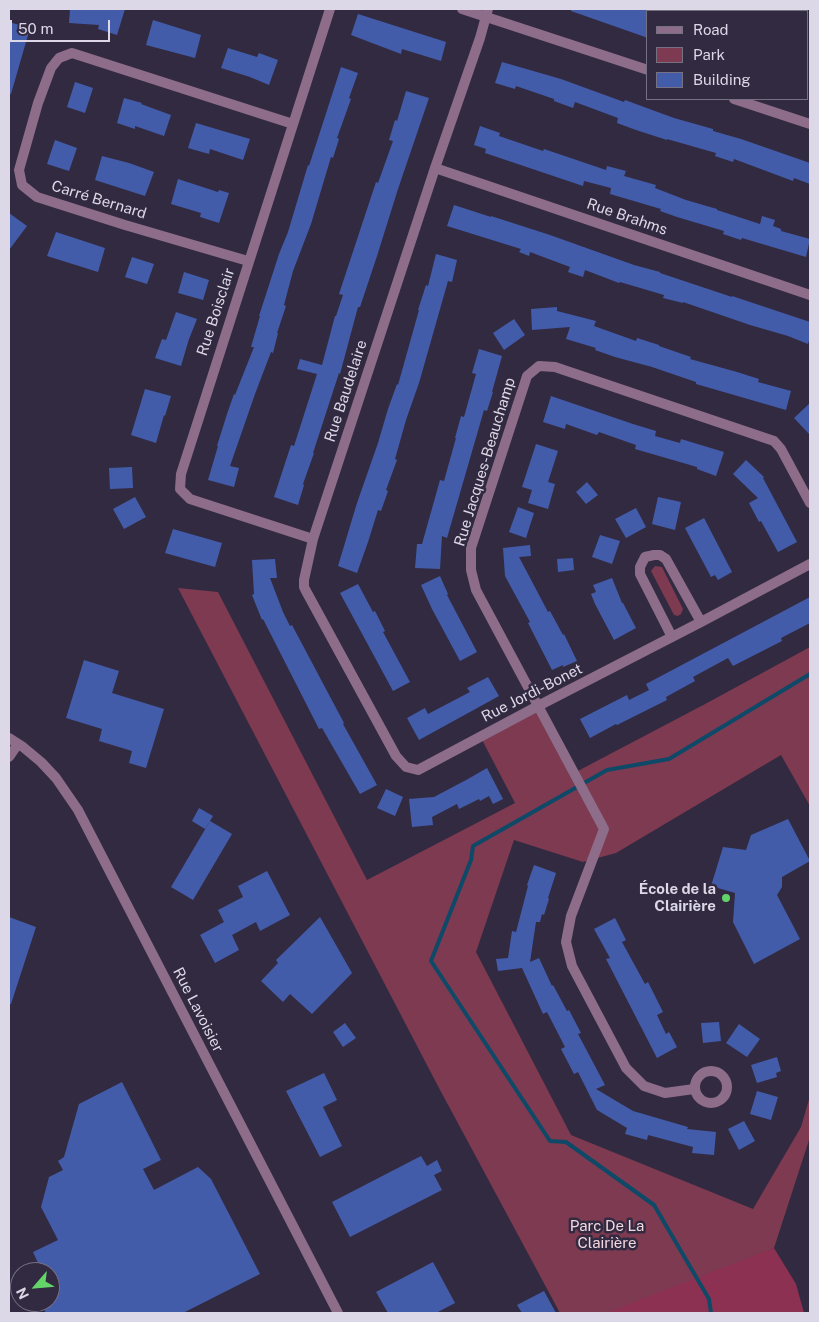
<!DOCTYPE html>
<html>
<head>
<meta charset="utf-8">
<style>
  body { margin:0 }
  #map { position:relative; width:819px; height:1322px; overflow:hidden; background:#322a41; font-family:"Public Sans",sans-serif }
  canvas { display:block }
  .frame { position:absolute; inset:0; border:10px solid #dcd8e7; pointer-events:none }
  .legend { position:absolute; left:646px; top:10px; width:162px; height:90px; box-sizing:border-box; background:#322a41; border:1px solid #767083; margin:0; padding:6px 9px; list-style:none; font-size:15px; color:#dcd8e7 }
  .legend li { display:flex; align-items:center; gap:10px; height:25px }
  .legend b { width:25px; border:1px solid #767083 }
  .north { position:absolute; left:10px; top:1262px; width:50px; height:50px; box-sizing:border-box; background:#322a41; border:1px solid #767083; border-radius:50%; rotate:243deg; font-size:14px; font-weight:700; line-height:20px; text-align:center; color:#dcd8e7 }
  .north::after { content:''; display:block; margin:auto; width:18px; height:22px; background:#63d468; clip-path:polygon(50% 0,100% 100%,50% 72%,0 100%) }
  .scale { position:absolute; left:10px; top:20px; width:100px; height:22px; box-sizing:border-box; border:2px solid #dcd8e7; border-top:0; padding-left:6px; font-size:15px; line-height:18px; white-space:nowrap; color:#dcd8e7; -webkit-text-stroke:4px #322a41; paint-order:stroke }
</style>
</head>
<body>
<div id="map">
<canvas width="819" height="1322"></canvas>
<div class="frame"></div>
<ul class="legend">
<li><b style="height:6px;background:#8d6d89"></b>Road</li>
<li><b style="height:14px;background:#7d3a50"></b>Park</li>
<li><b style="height:14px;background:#435caa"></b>Building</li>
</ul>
<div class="north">N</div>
<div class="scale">50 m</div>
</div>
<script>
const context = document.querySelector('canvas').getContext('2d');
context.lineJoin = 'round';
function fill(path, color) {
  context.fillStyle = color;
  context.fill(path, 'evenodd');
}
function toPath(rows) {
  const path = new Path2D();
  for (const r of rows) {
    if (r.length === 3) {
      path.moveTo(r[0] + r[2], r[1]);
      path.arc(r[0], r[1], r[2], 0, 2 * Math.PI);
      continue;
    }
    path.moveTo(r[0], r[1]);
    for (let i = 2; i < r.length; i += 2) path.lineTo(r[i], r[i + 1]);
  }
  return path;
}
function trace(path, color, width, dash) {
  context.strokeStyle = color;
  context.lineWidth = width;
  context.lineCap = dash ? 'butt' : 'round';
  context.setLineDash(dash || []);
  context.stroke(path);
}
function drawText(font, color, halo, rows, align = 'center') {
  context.font = font + ' "Public Sans",sans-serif';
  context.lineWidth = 5;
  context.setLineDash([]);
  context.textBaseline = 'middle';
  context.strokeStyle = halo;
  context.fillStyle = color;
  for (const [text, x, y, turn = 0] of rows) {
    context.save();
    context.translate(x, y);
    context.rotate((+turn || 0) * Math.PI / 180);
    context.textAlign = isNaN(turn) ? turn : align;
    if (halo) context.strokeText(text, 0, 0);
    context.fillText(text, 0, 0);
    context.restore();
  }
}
fill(toPath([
  [655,566,662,567,683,609,681,614,678,616,674,615,651,571],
  [178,588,218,592,367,880,515,803,480,736,538,706,574,773,707,703,810,647,810,806,781,755,616,853,583,862,514,840,476,952,571,1135,753,1209,801,1127,810,1096,810,1137,774,1248,630,1313,560,1313,439,1088]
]), '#7d3a50');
fill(toPath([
  [774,1248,796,1284,804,1313,606,1313]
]), '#8d3152');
trace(toPath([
  [711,1313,709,1299,654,1205,566,1142,550,1141,431,961,471,860,473,846,607,770,669,759,810,674]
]), '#0e4968', 4);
fill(toPath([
  [70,9,125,9,117,35,98,29,99,25,69,23],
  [571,9,648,9,648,38,571,11],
  [358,14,446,42,441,61,402,49,401,54,351,35],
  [153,20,201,35,195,58,146,45],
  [9,22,30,28,11,94,9,94],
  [228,48,257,57,259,53,278,60,269,85,250,77,221,68],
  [502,62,561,79,624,102,625,100,674,118,713,129,713,131,741,139,810,163,810,184,794,178,793,181,734,159,733,162,715,156,716,153,667,139,667,140,636,130,617,123,618,118,575,102,573,108,554,101,554,99,516,86,515,89,495,83],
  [341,67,358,73,349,98,351,99,337,138,339,139,333,158,331,157,311,224,293,271,284,305,286,306,277,333,278,333,273,353,271,352,255,394,230,466,239,468,234,487,208,480,218,446,217,446,227,414,234,394,235,395,254,347,251,347,260,316,259,316,279,254,288,232,308,165,309,166],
  [75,82,93,88,85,113,67,107],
  [406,91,429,98,398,189,377,256,360,307,358,307,340,374,339,373,313,453,314,453,303,484,304,485,298,505,274,497,291,445,294,446,317,374,297,369,300,359,322,365,335,316,336,316,343,295,339,294,376,182,378,183,393,141,389,140,395,120,397,121],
  [124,98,142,103,141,104,171,115,164,136,135,126,135,129,117,123],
  [196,123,250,139,243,160,210,149,209,154,188,148],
  [480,126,500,133,499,136,543,151,544,149,606,170,607,166,626,171,624,176,656,185,655,188,686,200,717,209,717,210,760,224,762,216,775,220,773,226,781,229,781,231,810,239,806,257,742,238,741,240,723,234,724,231,677,217,660,211,661,209,610,194,611,188,584,181,583,186,485,153,486,149,474,145],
  [55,140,77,148,69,171,47,164],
  [102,156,129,163,154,172,145,196,95,180],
  [178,179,218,192,219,190,229,193,219,223,200,217,201,213,171,204],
  [454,205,491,217,491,216,550,235,634,265,660,272,660,273,732,297,732,296,810,322,810,337,808,344,788,336,750,325,683,302,683,303,663,298,664,295,620,282,619,283,585,270,583,277,568,272,570,267,530,252,529,256,519,252,521,249,447,226],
  [9,213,27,226,9,250],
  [56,232,105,248,98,272,47,256],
  [436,254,457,260,452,282,448,281,419,383,406,420,395,459,397,460,386,490,388,491,381,511,378,510,368,542,357,573,338,566,357,503,378,443,388,409,397,384,398,385,419,310,418,310,426,285,428,286],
  [132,257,154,264,147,284,125,277],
  [184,272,209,280,203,300,178,293],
  [557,307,557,311,596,321,594,326,636,341,637,338,659,345,659,346,691,357,690,359,737,372,759,379,758,382,791,391,786,410,696,384,696,382,652,367,615,357,595,350,596,348,566,339,570,327,532,330,531,309],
  [176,312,197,319,189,339,181,366,155,358,162,339,166,340],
  [514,319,525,335,504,350,493,333],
  [479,349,502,356,492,392,493,392,487,411,484,410,447,538,442,536,440,569,415,568,417,544,422,544,440,480,444,481,456,438,455,438,461,416,464,417,476,374,472,373],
  [145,389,171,396,165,416,164,415,156,443,131,435],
  [551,396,633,424,656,431,655,436,680,443,681,439,724,452,716,476,697,469,697,467,635,449,636,445,599,432,597,435,566,424,565,429,543,422],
  [810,403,810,435,794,418],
  [536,444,558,451,548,482,555,484,548,509,528,503,532,490,522,487],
  [746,460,764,477,763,478,797,542,778,552,761,521,759,522,749,503,758,498,733,474],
  [132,467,133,488,110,489,109,468],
  [587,482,598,495,586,504,576,492],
  [135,497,146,517,124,529,113,509],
  [658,497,681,502,675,530,652,524],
  [518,507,534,513,526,538,509,532],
  [636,508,646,527,626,538,615,519],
  [704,518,732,572,718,580,715,575,711,577,685,528],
  [173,529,222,543,215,567,165,553],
  [600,535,620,541,612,564,592,557],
  [530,545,531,556,519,557,548,612,550,611,563,635,564,634,577,661,563,667,563,665,552,670,528,623,530,622,505,576,503,548],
  [573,558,574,570,558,572,557,559],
  [275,559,277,578,270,578,283,612,290,626,292,625,344,723,343,724,377,785,360,794,322,728,319,729,263,619,262,620,252,595,254,594,252,560],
  [440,576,448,594,447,595,477,652,460,661,432,609,421,585],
  [612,578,622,603,623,603,636,628,614,640,595,604,591,594,596,592,593,585],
  [358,584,373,612,375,611,385,631,383,632,410,682,393,691,340,593],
  [810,597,810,623,781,638,782,641,733,666,728,658,693,677,695,681,666,697,667,700,617,725,616,724,590,738,580,719,627,695,629,700,649,690,646,684],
  [84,660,119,671,112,693,164,709,146,768,129,763,132,751,99,741,102,729,66,718],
  [488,677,499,696,419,740,407,718,425,708,428,714,470,692,467,688],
  [487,768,503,799,493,804,489,796,480,801,479,799,459,809,457,804,432,817,433,825,412,827,409,799,434,797,468,779],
  [386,789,403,797,395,816,377,808],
  [199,808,213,816,205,829,192,821],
  [788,819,810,861,782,877,782,887,777,895,800,939,754,964,733,922,735,893,711,886,723,847,746,850,751,835],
  [210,821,232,834,193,900,171,887],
  [534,865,556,873,548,898,549,899,544,915,542,914,540,922,536,922,530,962,539,958,552,986,553,985,567,1011,569,1010,581,1033,578,1034,605,1085,596,1089,633,1111,688,1127,687,1129,716,1132,714,1155,692,1153,693,1147,648,1135,647,1140,625,1134,627,1128,597,1110,578,1072,574,1074,561,1049,565,1047,547,1012,543,1014,522,968,498,971,496,959,508,958,512,931,516,932,528,886,527,885],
  [267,871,290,915,260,931,256,922,232,935,239,950,215,963,200,935,224,922,218,910,243,897,238,886],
  [9,917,36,927,11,1004,9,1004],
  [320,917,352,973,312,1014,290,994,283,1002,261,981,278,963,276,960],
  [615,918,626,940,622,942,645,984,648,982,663,1012,657,1015,666,1034,669,1032,677,1047,657,1058,606,959,610,958,594,929],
  [719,1022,721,1041,703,1043,701,1023],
  [345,1023,356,1038,343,1047,333,1032],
  [739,1024,760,1039,747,1057,726,1043],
  [777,1057,781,1071,776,1073,777,1077,757,1083,751,1065],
  [324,1073,337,1100,323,1107,342,1146,320,1157,286,1091],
  [122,1082,161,1160,143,1169,154,1190,198,1167,211,1179,260,1274,183,1313,46,1313,40,1302,50,1302,50,1272,20,1272,38,1263,33,1252,58,1240,41,1207,49,1177,63,1170,58,1161,64,1157,79,1104],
  [757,1091,778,1097,771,1120,750,1114],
  [744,1121,755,1141,739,1150,728,1129],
  [421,1156,427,1166,437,1160,442,1171,434,1175,442,1190,350,1237,332,1202],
  [433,1262,455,1303,436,1313,388,1313,376,1292],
  [544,1291,556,1313,522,1313,517,1305]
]), '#435caa');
trace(toPath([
  [462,9,648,70],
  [488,9,480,38,435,168,313,539,304,580,304,587,306,591,396,756,406,767,418,770,538,706,701,622,810,564],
  [734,99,810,124],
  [435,168,810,295],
  [248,261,125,225,37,197,22,185,19,170,38,103,51,68,59,58,72,53,293,124],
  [313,539,190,499,180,489,181,474,330,9],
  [672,637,640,574,640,567,645,557,654,555,660,555,666,559,701,622],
  [9,738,23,747,41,762,56,778,78,810,338,1313],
  [9,757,18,744],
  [711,1087,16],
  [694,1089,665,1093,644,1086,626,1068,572,966,566,942,571,916,604,829,476,590,471,570,471,548,527,376,539,366,555,367,774,441,781,449,810,503]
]), '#8d6d89', 10);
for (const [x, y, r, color] of [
  [726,898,5,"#63d468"]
]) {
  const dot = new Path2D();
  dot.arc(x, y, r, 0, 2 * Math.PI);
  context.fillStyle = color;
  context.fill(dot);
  trace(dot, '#322a41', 2);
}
drawText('15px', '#dcd8e7', '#322a41', [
  ["Carré Bernard",99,200,17],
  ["Rue Brahms",627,217,19],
  ["Rue Boisclair",216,312,-72],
  ["Rue Baudelaire",346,391,-72],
  ["Rue Jacques-Beauchamp",485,462,-73],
  ["Rue Jordi-Bonet",532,693,-27],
  ["Rue Lavoisier",198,1010,63]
]);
drawText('bold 15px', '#dcd8e7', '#322a41', [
  ["École de la",716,889],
  ["Clairière",716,906]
], 'right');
drawText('15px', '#f4d8df', '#322a41', [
  ["Parc De La",607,1226],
  ["Clairière",607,1243]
]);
</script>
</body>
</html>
